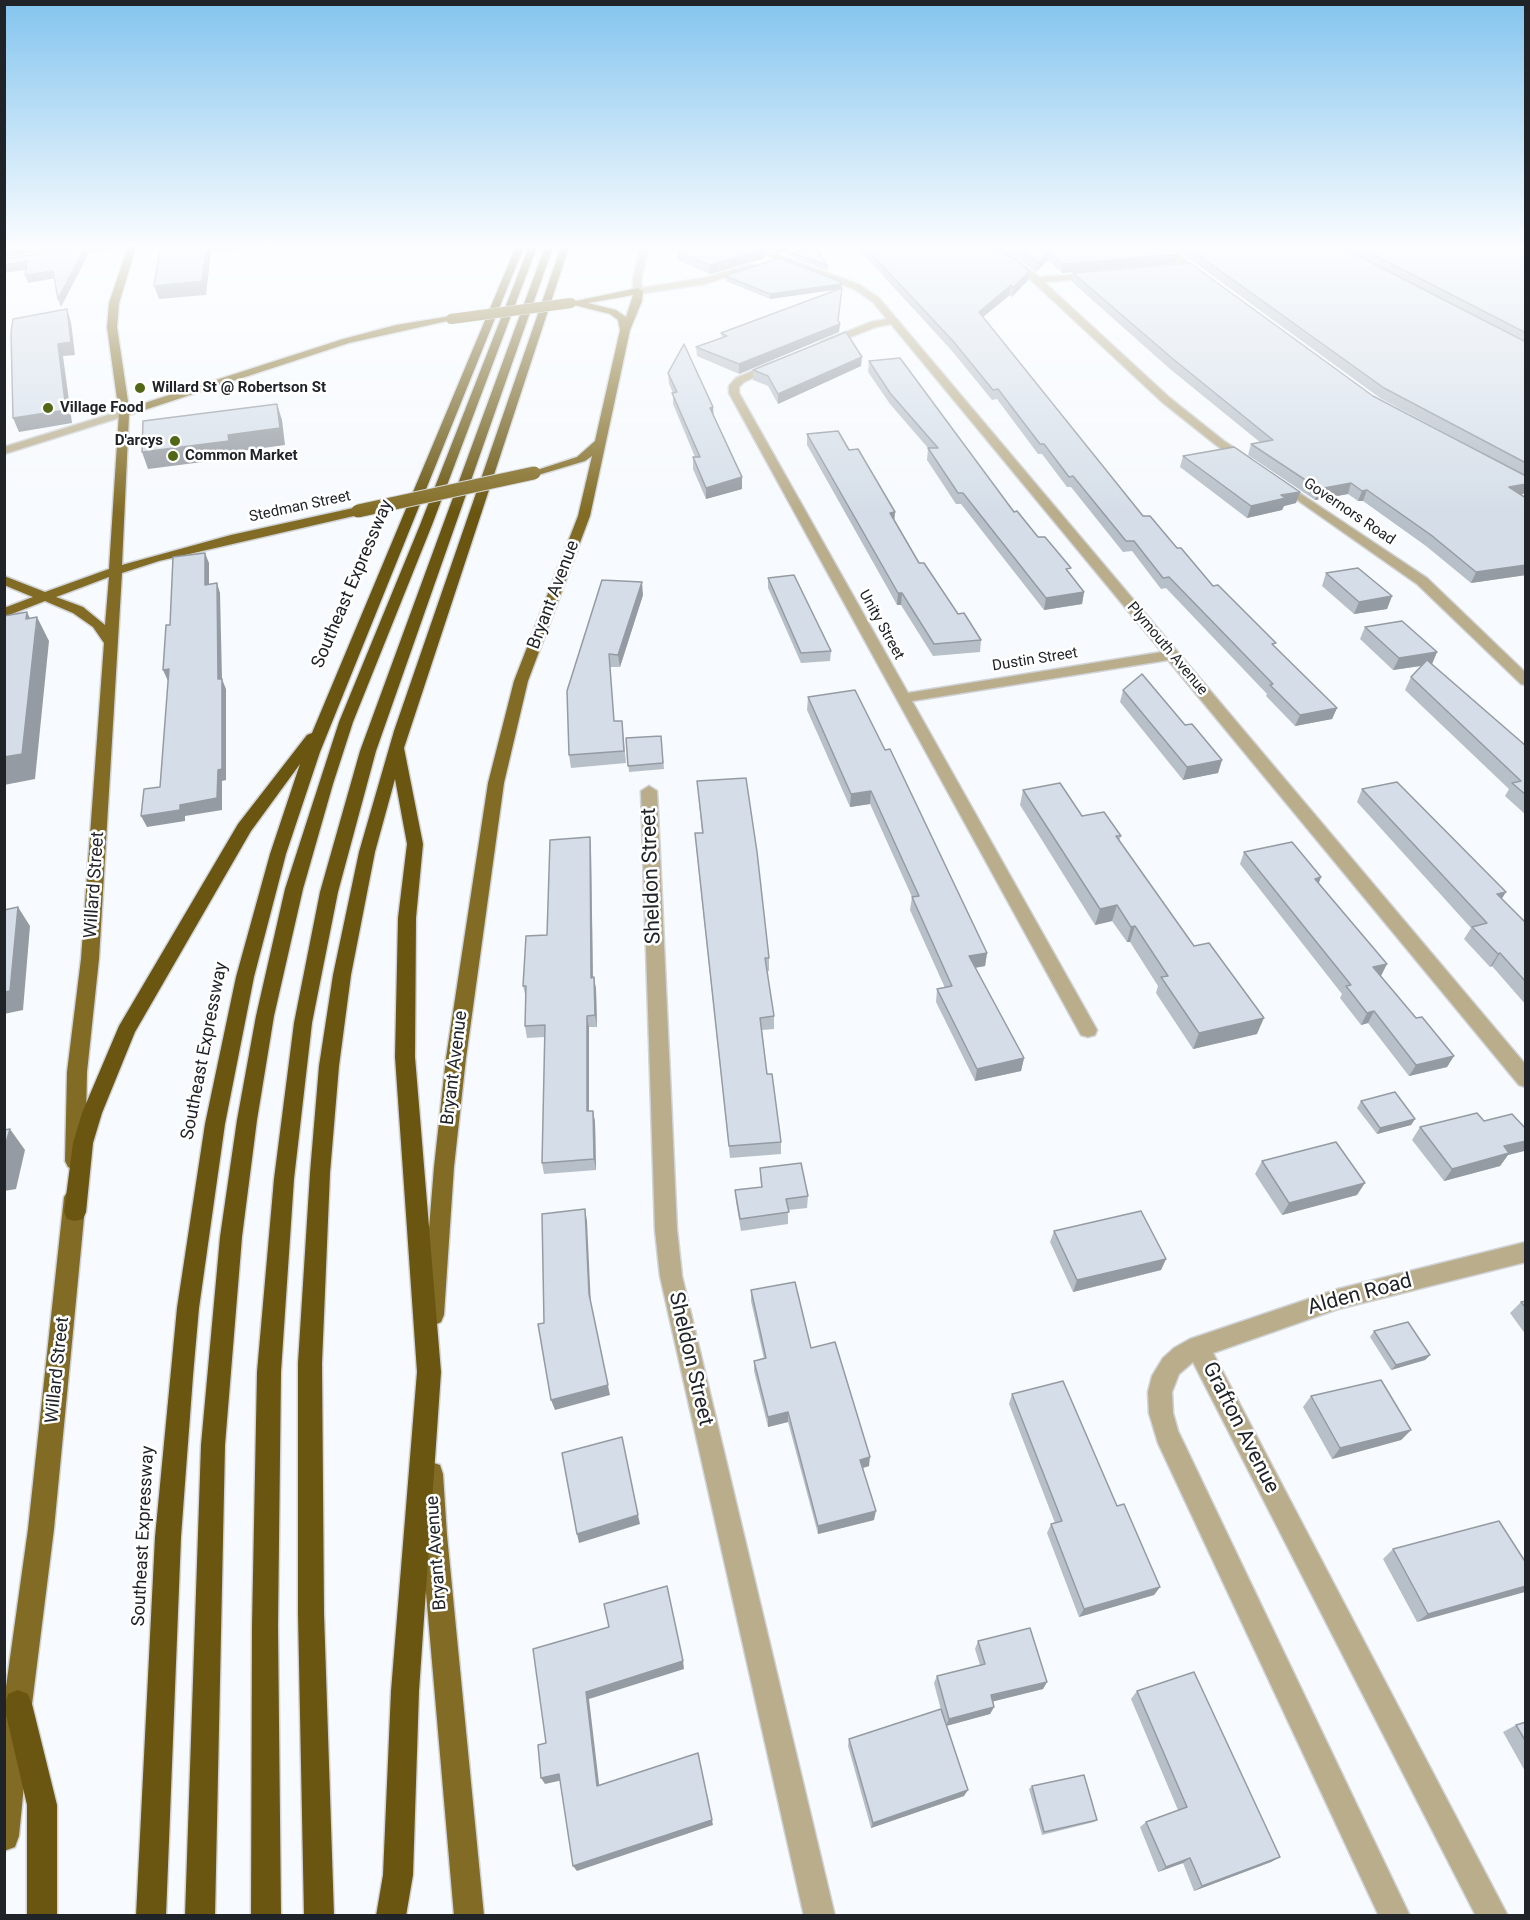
<!DOCTYPE html>
<html>
<head>
<meta charset="utf-8">
<style>
  body { margin:0 }
  #map { position:relative; width:1530px; height:1920px; overflow:hidden; background:#f7fafe; font-family:Roboto,sans-serif }
  canvas { display:block }
  .frame { position:absolute; inset:0; border:6px solid #202327; pointer-events:none }
</style>
</head>
<body>
<div id="map">
<canvas width="1530" height="1920"></canvas>
<div class="frame"></div>
</div>
<script>
const context = document.querySelector('canvas').getContext('2d');
context.lineJoin = 'round';
function toPath(rows) {
  const path = new Path2D();
  for (const r of rows) {
    path.moveTo(r[0], r[1]);
    for (let i = 2; i < r.length; i += 2) path.lineTo(r[i], r[i + 1]);
  }
  return path;
}
function trace(path, color, width, dash) {
  context.strokeStyle = color;
  context.lineWidth = width;
  context.lineCap = dash ? 'butt' : 'round';
  context.setLineDash(dash || []);
  context.stroke(path);
}
function fill(path, color) {
  context.fillStyle = color;
  context.fill(path, 'evenodd');
}
function drawText(font, color, halo, rows, align = 'center') {
  context.font = font + ' Roboto,sans-serif';
  context.lineWidth = 5;
  context.setLineDash([]);
  context.textBaseline = 'middle';
  context.strokeStyle = halo;
  context.fillStyle = color;
  for (const [text, x, y, turn = 0] of rows) {
    context.save();
    context.translate(x, y);
    context.rotate((+turn || 0) * Math.PI / 180);
    context.textAlign = isNaN(turn) ? turn : align;
    if (halo) context.strokeText(text, 0, 0);
    context.fillText(text, 0, 0);
    context.restore();
  }
}
const minor = toPath([
  [108,244,111,245,111,249,62,256,58,253,62,250,108,244],
  [641,244,649,244,641,280,642,288,704,278,752,264,756,267,705,284,638,294,633,291,633,280,641,244],
  [738,244,749,244,860,285,879,298,1526,1065,1526,1087,1519,1085,1168,660,912,701,1097,1030,1095,1035,1088,1037,1081,1035,729,393,729,386,736,378,773,362,782,364,744,382,739,387,739,393,908,693,1162,652,891,324,876,327,827,346,821,346,821,342,871,322,887,319,873,302,854,289,738,244],
  [814,244,826,244,796,256,789,254,814,244],
  [976,244,987,244,1005,251,1039,277,1098,273,1098,277,1095,278,1044,282,1170,398,1224,441,1251,459,1251,463,1243,463,1216,445,1162,402,1017,267,976,244],
  [1156,244,1165,244,1208,277,1201,279,1156,244],
  [124,410,128,411,128,415,4,454,4,447,124,410],
  [1280,480,1427,578,1526,673,1526,685,1521,684,1417,584,1276,485,1274,483,1280,480],
  [649,786,657,791,677,1230,682,1276,835,1916,804,1916,660,1276,655,1230,641,791,649,786],
  [1526,1242,1526,1262,1338,1309,1213,1353,1508,1916,1476,1916,1193,1362,1179,1374,1172,1392,1173,1413,1178,1431,1410,1916,1379,1916,1158,1443,1149,1413,1148,1392,1152,1376,1163,1358,1174,1348,1190,1339,1338,1289,1526,1242]
]);
const major = toPath([
  [129,244,137,244,119,303,117,327,129,408,343,339,396,325,451,316,456,319,349,343,129,415,122,565,231,535,358,507,364,511,358,515,159,561,122,573,99,959,87,1072,85,1161,82,1167,75,1170,68,1167,65,1161,67,1072,81,959,104,643,93,627,73,613,45,601,4,617,4,608,33,597,4,585,4,576,45,592,109,569,119,413,107,327,109,303,129,244],
  [109,577,105,625,83,607,56,597,109,577],
  [638,288,643,291,642,301,630,330,590,516,528,681,504,783,466,1058,454,1167,444,1315,441,1322,433,1326,425,1322,422,1315,434,1167,446,1058,488,783,514,681,578,516,592,456,585,461,538,475,530,475,528,473,577,457,595,441,620,330,618,320,610,314,566,303,638,288],
  [633,295,626,317,616,310,588,303,633,295],
  [75,1188,82,1191,86,1197,54,1529,32,1704,19,1836,15,1847,4,1851,4,1701,28,1529,64,1197,68,1191,75,1188],
  [431,1462,440,1465,443,1474,447,1535,484,1916,454,1916,421,1535,419,1474,422,1465,431,1462]
]);
const highway = toPath([
  [517,244,525,244,320,752,286,854,254,977,225,1124,199,1308,193,1376,181,1537,166,1916,136,1916,155,1537,177,1308,205,1124,236,977,270,854,300,764,251,831,135,1032,102,1113,93,1143,86,1212,83,1219,75,1221,67,1219,64,1212,73,1143,82,1113,119,1026,238,824,307,735,312,733,517,244],
  [530,244,538,244,432,525,353,722,333,784,303,889,274,1016,257,1120,242,1237,225,1445,215,1916,185,1916,201,1445,220,1237,237,1120,256,1016,285,889,339,722,420,525,530,244],
  [546,244,554,244,376,751,338,892,312,1023,294,1179,281,1372,278,1626,281,1916,251,1916,252,1626,257,1372,274,1179,294,1023,320,892,360,751,546,244],
  [562,244,570,244,404,748,423,844,416,918,415,1057,441,1372,419,1691,413,1875,406,1916,376,1916,383,1875,391,1691,417,1372,395,1057,398,918,407,844,395,779,375,852,351,975,339,1066,330,1173,322,1363,324,1613,334,1916,304,1916,298,1613,298,1363,310,1173,319,1066,333,975,359,852,394,731,562,244],
  [18,1690,28,1694,32,1704,57,1805,57,1916,27,1916,27,1805,4,1706,8,1694,18,1690]
]);
trace(minor, '#d0d3d7', 3);
trace(major, '#d0d3d7', 3);
trace(highway, '#d0d3d7', 3);
fill(minor, '#b9ad8b');
fill(major, '#826c25');
fill(highway, '#6a5610');
const majorBridgeFar1 = toPath([
  [451,319,571,303]
]);
const majorBridge = toPath([
  [358,511,534,473]
]);
trace(majorBridgeFar1, '#d0d3d7', 11, []);
trace(majorBridge, '#d0d3d7', 15, []);
trace(majorBridgeFar1, '#826c25', 10);
trace(majorBridge, '#826c25', 13);
fill(toPath([
  [697,244,752,244,765,258,710,274,678,260,677,252,699,245],
  [755,244,807,244,779,253],
  [854,244,988,244,1028,280,1012,297,1010,295,983,317,1143,516,1177,548,1213,586,1337,708,1332,719,1295,726,1266,696,1267,694,1166,588,1161,589,1132,551,1123,552,1071,487,1067,487,1042,454,1038,454,997,399,992,400,952,351],
  [993,244,1166,244,1179,254,1177,263,1062,273,1048,260,1036,272,1006,249],
  [1169,244,1526,244,1526,476,1380,398],
  [794,253,828,266,828,271,794,258],
  [1073,273,1373,396,1526,476,1526,493,1520,495,1526,498,1526,575,1471,583,1426,546,1363,501,1358,501,1348,494,1315,500,1248,455,1251,444,1261,443,1170,369,1072,282],
  [725,276,842,288,838,321,840,324,839,332,739,374,697,356,696,347,722,338,721,333,839,289,770,299,726,281],
  [869,361,1038,537,1084,592,1082,604,1044,610,961,504,956,504,927,460,928,448,890,404,868,372],
  [861,366,778,404,768,386,753,380,753,370],
  [668,373,714,416,742,489,706,499,693,469,693,457,695,457,673,404,673,393,669,384],
  [807,434,849,450,895,512,894,521,919,563,958,614,981,640,980,652,933,656,901,605,897,605,887,587,807,445],
  [1183,456,1296,503,1284,506,1282,510,1247,518,1180,467],
  [1326,573,1392,596,1387,609,1354,614,1322,586],
  [768,578,831,651,830,661,801,663,768,588],
  [643,595,620,667,610,667,614,721,622,721,626,763,571,768,569,755,567,691],
  [1365,627,1437,652,1432,664,1526,746,1526,815,1505,796,1509,789,1405,690,1411,677,1422,666,1393,670,1360,639],
  [1123,690,1185,725,1222,760,1218,773,1183,780,1120,702],
  [808,697,987,953,985,966,975,968,1024,1058,1021,1071,975,1081,936,1002,937,989,945,988,910,910,912,897,870,804,850,807,807,710],
  [661,736,664,769,629,772,626,738],
  [697,781,769,958,769,971,767,971,774,1016,774,1029,762,1030,767,1074,781,1142,781,1154,730,1158,696,846,695,833,702,833],
  [1362,789,1502,899,1526,923,1526,1005,1492,966,1490,967,1464,939,1471,928,1357,802],
  [1023,790,1082,816,1121,836,1119,841,1257,1034,1193,1049,1156,993,1158,986,1130,942,1127,942,1112,921,1095,925,1020,805],
  [590,837,591,849,593,977,596,989,597,1027,589,1027,589,1111,593,1111,595,1122,596,1170,544,1174,542,1163,545,1037,527,1038,525,1026,526,998,523,986,547,935],
  [1244,852,1321,877,1319,883,1380,976,1416,1018,1454,1056,1447,1067,1409,1076,1368,1023,1361,1025,1340,998,1342,994,1240,864],
  [1361,1101,1415,1119,1411,1125,1377,1134,1357,1108],
  [1484,1121,1526,1129,1526,1149,1524,1151,1508,1155,1500,1166,1444,1181,1412,1140,1420,1127],
  [1262,1161,1357,1195,1282,1215,1255,1174],
  [760,1168,808,1196,807,1208,788,1210,788,1224,741,1231,736,1202,735,1190,761,1187],
  [1054,1231,1166,1259,1161,1270,1073,1292,1050,1242],
  [751,1290,811,1348,869,1466,863,1468,874,1520,818,1534,788,1422,768,1427,754,1371,754,1361,764,1359,751,1301],
  [1526,1301,1526,1335,1510,1313,1521,1302],
  [1374,1331,1430,1355,1425,1360,1391,1370,1370,1337],
  [1012,1394,1117,1506,1160,1587,1154,1595,1079,1617,1047,1533,1051,1524,1055,1523,1009,1404],
  [1311,1396,1411,1430,1401,1440,1332,1459,1303,1407],
  [1393,1549,1526,1563,1417,1622,1383,1559],
  [978,1641,1047,1682,1043,1689,993,1701,994,1707,990,1714,946,1726,964,1796,871,1828,848,1746,849,1739,942,1714,934,1683,937,1676,980,1665,975,1649],
  [1137,1691,1280,1857,1271,1862,1194,1891,1183,1863,1158,1872,1140,1827,1146,1822,1178,1810,1131,1699],
  [1526,1722,1526,1773,1503,1732,1516,1725],
  [1032,1786,1097,1820,1094,1822,1042,1835,1029,1789]
]), '#b7bfc8');
fill(toPath([
  [42,244,93,244,4,257,4,249],
  [207,244,285,244,285,246,211,252,206,295,159,299,154,286],
  [779,244,807,244,779,253],
  [85,247,88,255,61,307,58,299],
  [765,249,765,258,710,274,710,265],
  [1049,252,1048,260,1036,272,1038,263],
  [1179,254,1177,263,1062,273,1063,264],
  [27,261,30,269,4,273,4,265],
  [53,271,56,278,28,283,25,275],
  [1029,271,1028,280,1012,297,1013,288],
  [842,284,841,289,770,299,770,294],
  [1011,285,1010,295,978,321,979,312],
  [842,288,838,324,840,324,839,332,739,374,739,364],
  [67,309,71,322,75,355,63,356,72,423,19,432,13,418],
  [862,357,861,366,778,404,778,394],
  [277,404,282,420,285,445,234,452,234,458,148,469,142,452,228,435],
  [713,407,714,418,710,408],
  [742,477,742,489,706,499,706,488],
  [1351,483,1348,494,1315,500,1319,489],
  [1526,484,1526,493,1504,498,1509,487],
  [1367,490,1363,501,1358,501,1362,491],
  [1300,492,1296,503,1284,506,1282,510,1247,518,1251,506,1281,495],
  [895,512,894,523,890,513],
  [205,553,209,563,209,595,205,585],
  [1526,565,1526,575,1471,583,1476,572],
  [642,582,643,595,620,667,618,655],
  [217,583,220,593,222,679,226,689,226,780,222,781,222,810,185,816,185,821,147,827,141,816,180,805,218,679],
  [1084,592,1082,604,1044,610,1046,598],
  [898,593,902,593,901,605,897,605],
  [1392,596,1387,609,1354,614,1359,602],
  [27,612,36,631,37,617,49,641,35,779,4,785,4,757],
  [1437,652,1432,664,1393,670,1399,658],
  [169,669,174,680,168,681,163,670],
  [1337,708,1332,719,1295,726,1300,715],
  [1222,760,1218,773,1183,780,1187,767],
  [871,791,870,804,850,807,851,794],
  [590,837,591,849,593,989,591,978],
  [1321,877,1316,889,1315,879],
  [1506,892,1498,905,1497,894],
  [1117,905,1112,921,1095,925,1100,909],
  [18,907,30,926,23,1010,4,1014,4,992],
  [1135,926,1130,942,1127,942,1131,927],
  [987,953,985,966,967,969,969,956],
  [1500,953,1492,966,1490,967,1498,954],
  [1387,964,1381,976,1373,967],
  [594,977,596,989,597,1027,595,1015],
  [1374,1011,1368,1023,1361,1025,1367,1013],
  [587,1016,589,1027,589,1123,587,1111],
  [1264,1018,1257,1034,1193,1049,1199,1033],
  [1454,1056,1447,1067,1409,1076,1416,1065],
  [1024,1058,1021,1071,975,1081,977,1069],
  [593,1111,595,1122,596,1170,594,1159],
  [1415,1119,1411,1125,1377,1134,1380,1128],
  [10,1129,25,1150,16,1189,4,1191,4,1150],
  [1526,1141,1526,1149,1524,1151,1508,1155,1500,1166,1444,1181,1452,1169,1504,1146],
  [1365,1183,1357,1195,1282,1215,1289,1203],
  [585,1209,587,1221,591,1306,610,1395,555,1410,551,1400,589,1294],
  [1166,1259,1161,1270,1073,1292,1077,1280],
  [1430,1355,1425,1360,1391,1370,1396,1365],
  [788,1412,788,1422,768,1427,768,1417],
  [1411,1430,1401,1440,1332,1459,1340,1448],
  [870,1457,869,1466,859,1469,860,1460],
  [876,1511,874,1520,818,1534,818,1526],
  [638,1515,640,1524,579,1543,577,1534],
  [1526,1586,1525,1592,1417,1622,1428,1614],
  [1160,1587,1154,1595,1079,1617,1084,1609],
  [683,1661,684,1669,589,1699,600,1792,597,1786,586,1692],
  [1047,1682,1043,1689,987,1703,991,1695],
  [994,1707,990,1714,946,1726,949,1719],
  [559,1774,563,1780,545,1784,541,1778],
  [968,1790,964,1796,871,1828,873,1823],
  [712,1820,713,1825,577,1871,573,1866],
  [1280,1857,1271,1862,1194,1891,1202,1886],
  [1190,1858,1183,1863,1158,1872,1166,1867]
]), '#959ba2');
const building = toPath([
  [4,244,42,244,4,249,4,244],
  [161,244,207,244,202,281,154,286,161,244],
  [703,244,752,244,765,249,710,265,677,252,703,244],
  [862,244,988,244,1017,260,1029,271,1013,288,1011,285,979,312,1143,516,1150,516,1177,548,1181,548,1213,586,1218,585,1276,643,1272,644,1337,708,1300,715,1270,685,1273,684,1169,577,1163,578,1134,541,1126,541,1073,476,1069,477,1044,444,1040,444,998,389,993,390,953,341,862,244],
  [1012,244,1166,244,1179,254,1063,264,1049,252,1038,263,1012,244],
  [1183,244,1335,244,1526,342,1526,463,1384,388,1183,244],
  [1353,244,1510,244,1526,250,1526,333,1353,244],
  [814,246,828,266,794,253,814,246],
  [85,247,58,299,53,271,25,275,27,261,4,265,4,259,85,247],
  [779,258,839,281,842,284,770,294,725,276,779,258],
  [1190,263,1373,396,1526,476,1526,484,1509,487,1526,498,1526,565,1476,572,1431,535,1367,490,1362,491,1351,483,1319,489,1251,444,1273,440,1173,359,1073,273,1190,263],
  [842,288,838,320,840,324,739,364,696,347,727,336,721,333,842,288],
  [67,309,71,342,58,344,66,410,13,418,11,333,13,319,67,309],
  [846,332,862,357,778,394,768,376,753,370,846,332],
  [684,344,713,407,710,408,742,477,706,488,693,457,700,457,672,393,677,392,668,373,684,344],
  [900,358,1014,512,1017,511,1038,537,1045,537,1071,568,1066,569,1084,592,1046,598,963,493,958,493,928,448,938,448,890,393,869,361,900,358],
  [277,404,280,428,228,435,229,441,142,452,143,421,277,404],
  [838,431,849,450,858,449,895,512,890,513,919,563,924,563,958,614,964,613,981,640,934,644,902,593,898,593,807,434,838,431],
  [1234,447,1300,492,1281,495,1286,498,1251,506,1183,456,1234,447],
  [205,553,205,585,217,583,218,679,222,679,222,769,218,770,217,798,180,805,180,810,141,816,144,789,160,787,169,669,163,670,166,625,170,625,173,557,205,553],
  [1358,568,1392,596,1359,602,1326,573,1358,568],
  [794,575,831,651,801,653,768,578,794,575],
  [602,580,642,582,618,655,609,654,614,721,622,721,624,751,569,755,567,691,602,580],
  [27,612,26,619,37,617,22,754,4,757,4,616,27,612],
  [1402,621,1437,652,1399,658,1365,627,1402,621],
  [1427,660,1526,746,1526,795,1512,783,1521,781,1411,677,1427,660],
  [1142,674,1185,725,1192,724,1222,760,1187,767,1123,690,1142,674],
  [855,690,885,750,890,749,987,953,969,956,1024,1058,977,1069,937,989,952,986,912,897,919,896,871,791,851,794,808,697,855,690],
  [661,736,663,763,628,766,626,738,661,736],
  [746,778,757,852,769,958,765,958,774,1016,760,1018,767,1074,772,1074,781,1142,729,1146,695,833,703,833,697,781,746,778],
  [1397,782,1506,892,1497,894,1526,923,1526,982,1500,953,1498,954,1472,927,1487,923,1362,789,1397,782],
  [1060,783,1082,816,1104,812,1121,836,1116,836,1194,946,1209,943,1264,1018,1199,1033,1161,977,1168,976,1135,926,1131,927,1117,905,1100,909,1023,790,1060,783],
  [590,837,591,978,594,977,595,1015,587,1016,587,1111,593,1111,594,1159,542,1163,545,1025,525,1026,526,986,523,986,526,936,547,935,550,840,590,837],
  [1292,842,1321,877,1315,879,1387,964,1373,967,1416,1018,1422,1017,1454,1056,1416,1065,1374,1011,1367,1013,1346,986,1351,985,1244,852,1292,842],
  [18,907,10,991,4,992,4,910,18,907],
  [1395,1092,1415,1119,1380,1128,1361,1101,1395,1092],
  [1477,1113,1484,1121,1512,1114,1526,1129,1526,1141,1504,1146,1509,1153,1452,1169,1420,1127,1477,1113],
  [10,1129,4,1150,4,1130,10,1129],
  [1336,1142,1365,1183,1289,1203,1262,1161,1336,1142],
  [801,1163,808,1196,786,1199,789,1212,740,1219,735,1190,762,1187,760,1168,801,1163],
  [585,1209,589,1294,608,1385,551,1400,538,1324,544,1323,542,1214,585,1209],
  [1141,1211,1166,1259,1077,1280,1054,1231,1141,1211],
  [795,1282,811,1348,835,1342,870,1457,860,1460,876,1511,818,1526,788,1412,768,1417,754,1361,766,1358,751,1290,795,1282],
  [1526,1301,1526,1308,1521,1302,1526,1301],
  [1408,1322,1430,1355,1396,1365,1374,1331,1408,1322],
  [1381,1380,1411,1430,1340,1448,1311,1396,1381,1380],
  [1063,1381,1117,1506,1124,1504,1160,1587,1084,1609,1051,1524,1062,1521,1012,1394,1063,1381],
  [622,1437,638,1515,577,1534,562,1453,622,1437],
  [1499,1521,1526,1563,1526,1586,1428,1614,1393,1549,1499,1521],
  [667,1586,683,1661,586,1692,597,1786,698,1753,712,1820,573,1866,559,1774,541,1778,538,1745,546,1743,533,1649,609,1627,604,1604,667,1586],
  [1030,1628,1047,1682,991,1695,994,1707,949,1719,937,1676,985,1664,978,1641,1030,1628],
  [1194,1672,1280,1857,1202,1886,1190,1858,1166,1867,1146,1822,1187,1807,1137,1691,1194,1672],
  [941,1709,968,1790,873,1823,849,1739,941,1709],
  [1526,1722,1526,1742,1516,1725,1526,1722],
  [1084,1775,1097,1820,1044,1832,1032,1786,1084,1775]
]);
fill(building, '#d5dee8');
trace(building, '#959ba2', 1.5);
const sky = context.createLinearGradient(0, 0, 0, 513);
sky.addColorStop(0, '#83c4ee');
sky.addColorStop(0.48, '#fbfdff');
sky.addColorStop(1, '#fbfdff00');
context.fillStyle = sky;
context.fillRect(0, 0, 1530, 513);
for (const [x, y, r, color] of [
  [140,388,6,"#526816"],
  [48,408,6,"#526816"],
  [175,441,6,"#526816"],
  [173,456,6,"#526816"]
]) {
  const dot = new Path2D();
  dot.arc(x, y, r, 0, 2 * Math.PI);
  context.fillStyle = color;
  context.fill(dot);
  trace(dot, '#fff', 2);
}
drawText('bold 15px', '#202327', '#fff', [
  ["Willard St @ Robertson St",152,388],
  ["Village Food",60,408],
  ["D'arcys",163,441,"right"],
  ["Common Market",185,456]
], 'left');
drawText('15px', '#202327', '#fff', [
  ["Stedman Street",300,507,-12],
  ["Governors Road",1349,512,34],
  ["Unity Street",881,625,61],
  ["Plymouth Avenue",1167,649,50],
  ["Dustin Street",1035,660,-9]
]);
drawText('18px', '#202327', '#fff', [
  ["Southeast Expressway",353,584,-67],
  ["Bryant Avenue",554,595,-69],
  ["Willard Street",95,885,-86],
  ["Southeast Expressway",205,1051,-79],
  ["Bryant Avenue",455,1068,-83],
  ["Willard Street",58,1370,-84],
  ["Southeast Expressway",144,1536,-87],
  ["Bryant Avenue",437,1553,-94]
]);
drawText('21px', '#202327', '#fff', [
  ["Sheldon Street",652,876,-92],
  ["Alden Road",1360,1295,-15],
  ["Sheldon Street",690,1359,77],
  ["Grafton Avenue",1240,1428,63]
]);
</script>
</body>
</html>
